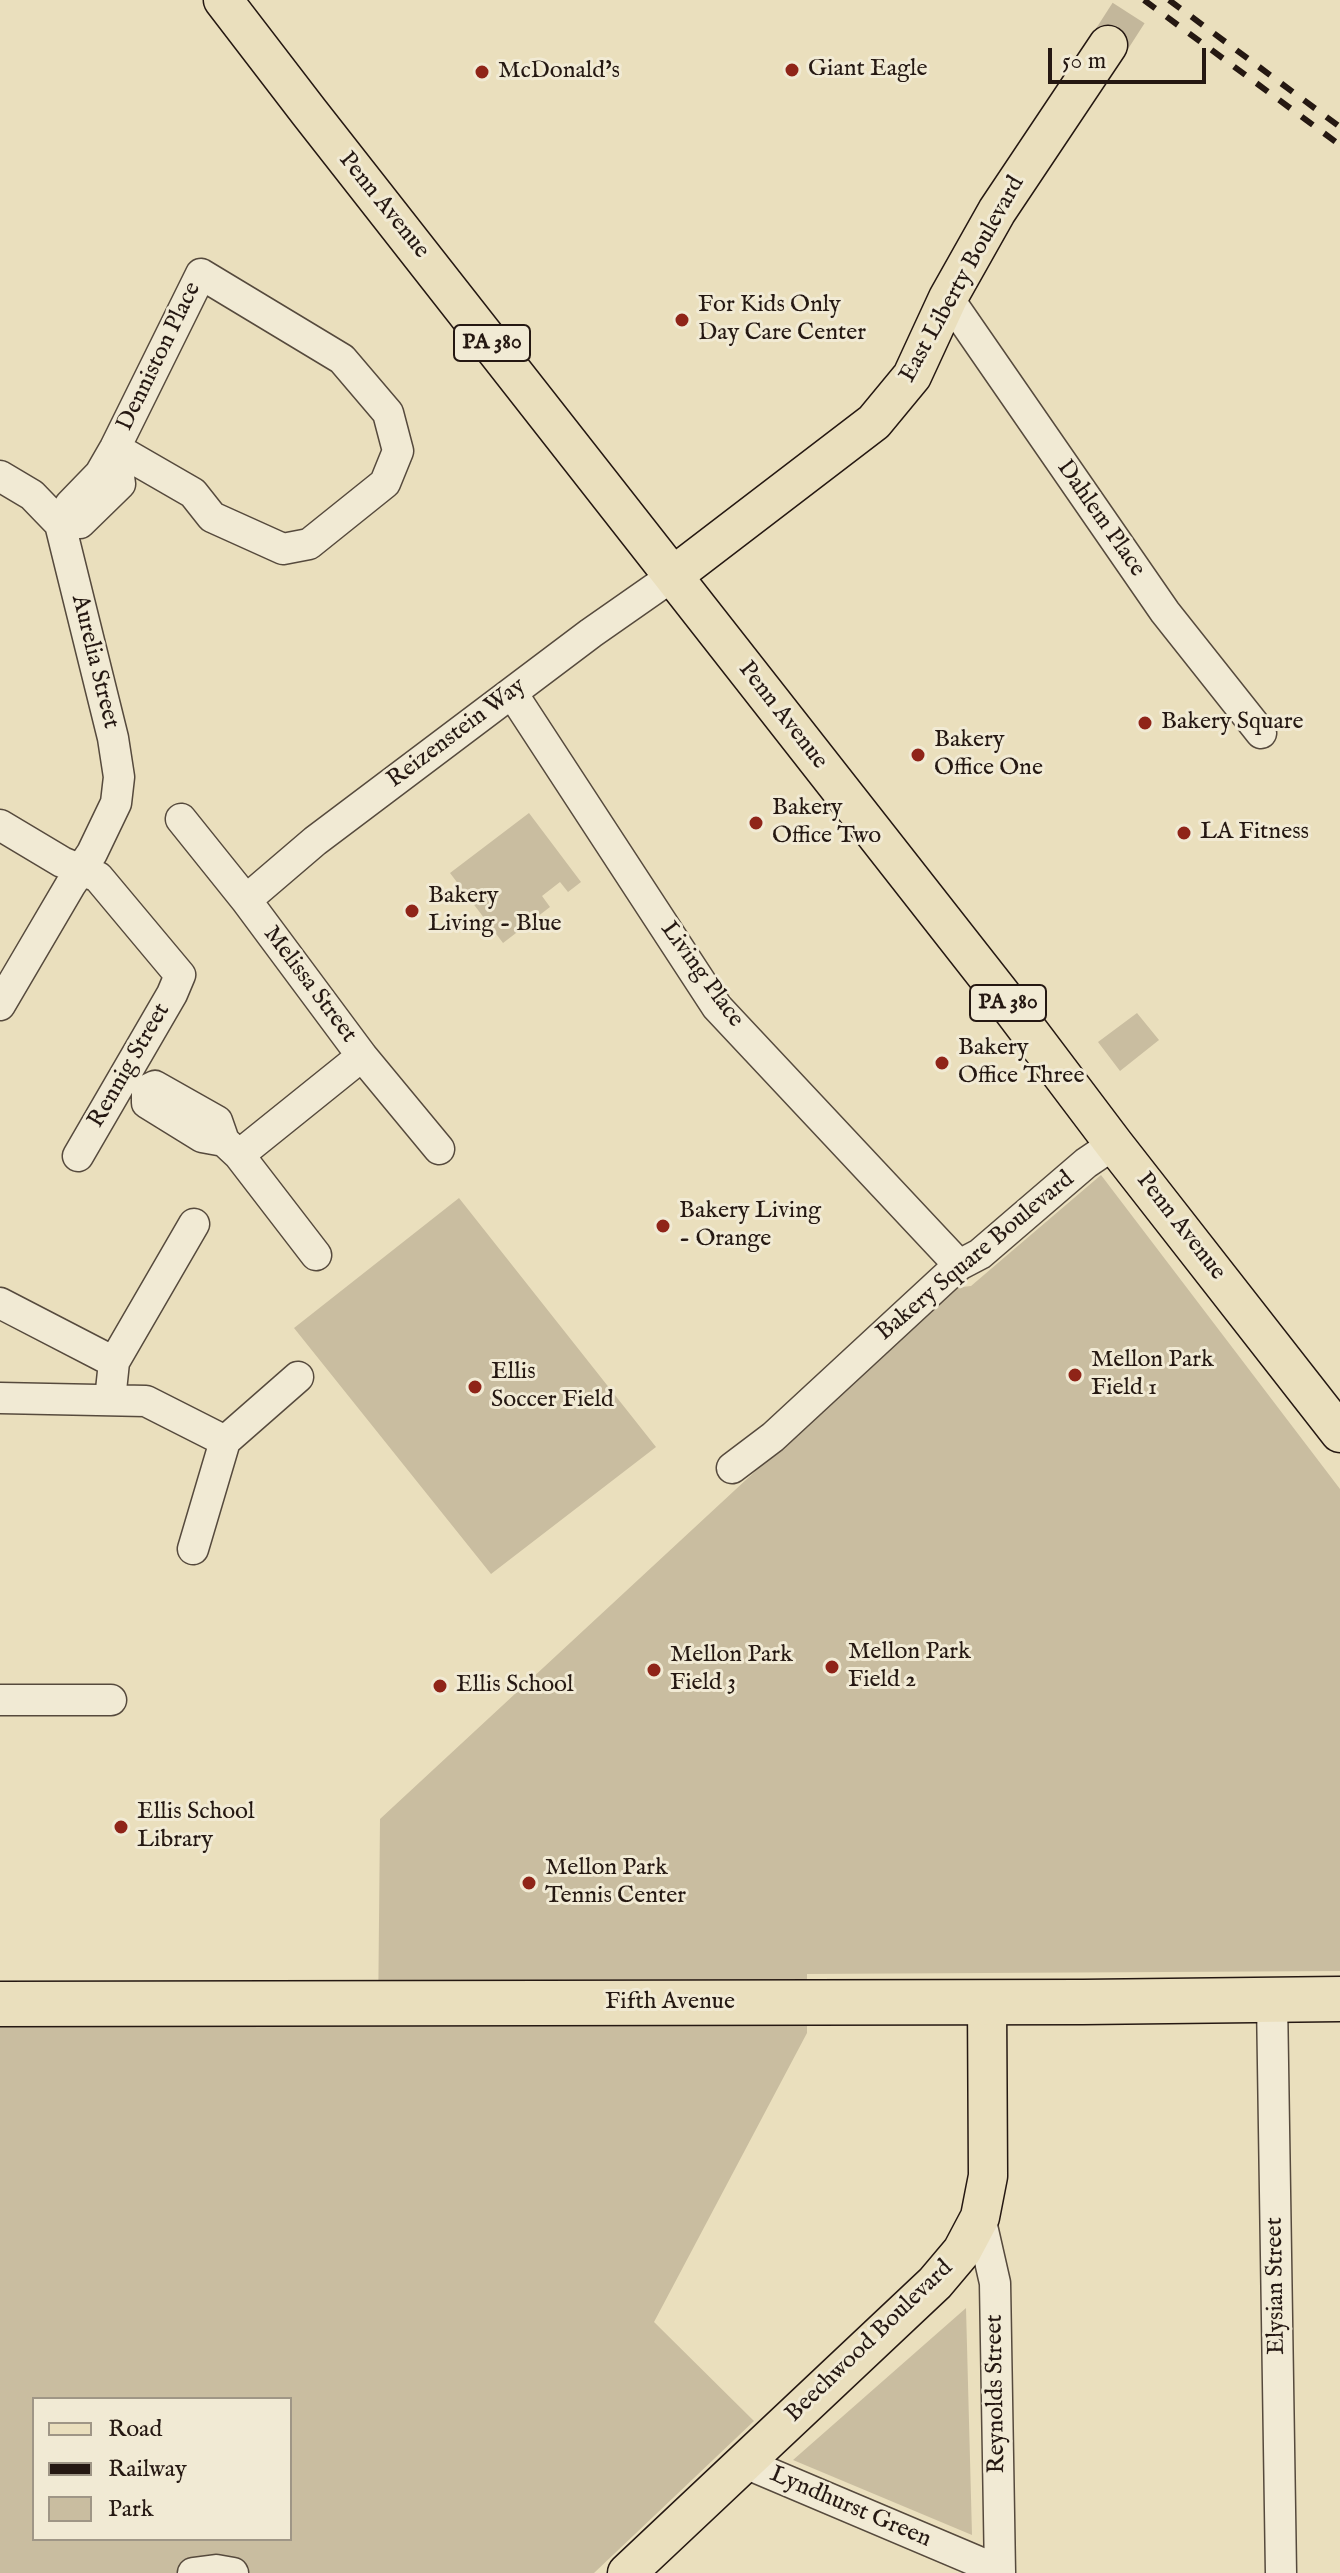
<!DOCTYPE html>
<html>
<head>
<meta charset="utf-8">
<style>
  body { margin:0 }
  #map { position:relative; width:1340px; height:2573px; overflow:hidden; background:#eadfbd; font-family:"IM FELL English",serif }
  canvas { display:block }
  .legend { position:absolute; left:32px; top:2397px; width:260px; height:144px; box-sizing:border-box; background:#f1ead4; border:2px solid #9f9686; margin:0; padding:10px 14px; list-style:none; font-size:24px; color:#251812 }
  .legend li { display:flex; align-items:center; gap:16px; height:40px }
  .legend b { width:40px; border:2px solid #9f9686 }
  .scale { position:absolute; left:1048px; top:48px; width:158px; height:36px; box-sizing:border-box; border:4px solid #251812; border-top:0; padding-left:10px; font-size:24px; line-height:28px; white-space:nowrap; color:#251812; -webkit-text-stroke:6px #f1ead4; paint-order:stroke }
</style>
</head>
<body>
<div id="map">
<canvas width="1340" height="2573"></canvas>
<ul class="legend">
<li><b style="height:10px;background:#eadfbd"></b>Road</li>
<li><b style="height:10px;background:#251812"></b>Railway</li>
<li><b style="height:22px;background:#c9bda0"></b>Park</li>
</ul>
<div class="scale">50 m</div>
</div>
<script>
const context = document.querySelector('canvas').getContext('2d');
context.lineJoin = 'round';
function fill(path, color) {
  context.fillStyle = color;
  context.fill(path, 'evenodd');
}
function toPath(rows) {
  const path = new Path2D();
  for (const r of rows) {
    path.moveTo(r[0], r[1]);
    for (let i = 2; i < r.length; i += 2) path.lineTo(r[i], r[i + 1]);
  }
  return path;
}
function trace(path, color, width, dash) {
  context.strokeStyle = color;
  context.lineWidth = width;
  context.lineCap = dash ? 'butt' : 'round';
  context.setLineDash(dash || []);
  context.stroke(path);
}
function drawText(font, color, halo, rows, align = 'center') {
  context.font = font + ' "IM FELL English",serif';
  context.lineWidth = 6;
  context.setLineDash([]);
  context.textBaseline = 'middle';
  context.strokeStyle = halo;
  context.fillStyle = color;
  for (const [text, x, y, turn = 0] of rows) {
    context.save();
    context.translate(x, y);
    context.rotate((+turn || 0) * Math.PI / 180);
    context.textAlign = isNaN(turn) ? turn : align;
    if (halo) context.strokeText(text, 0, 0);
    context.fillText(text, 0, 0);
    context.restore();
  }
}
fill(toPath([
  [529,813,581,882,568,892,560,882,542,896,550,907,503,943,450,873],
  [1137,1013,1159,1040,1120,1071,1098,1042],
  [1101,1175,1340,1489,1340,1971,807,1974,807,2033,654,2322,754,2421,594,2573,0,2573,0,2025,378,2022,380,1819,953,1288,971,1286],
  [34,2399,290,2399,290,2539,34,2539],
  [459,1198,656,1447,491,1574,294,1328],
  [966,2308,972,2535,793,2460]
]), '#c9bda0');
trace(toPath([
  [1108,45,1137,0]
]), '#c3b79b', 38, [38, 19]);
const minor = toPath([
  [948,298,1165,612,1261,733],
  [0,476,32,495,60,524,113,738,119,777,116,803,92,853,71,884,0,1005],
  [70,523,80,523,120,484,115,448],
  [60,524,70,505,100,474,115,448,201,274,342,359,388,413,398,451,385,483,309,544,283,549,212,517,193,493,115,448],
  [512,693,717,1007,959,1265],
  [181,819,246,900,362,1056,439,1149],
  [0,825,62,862,98,877,180,975,172,994,78,1156],
  [246,900,315,841,591,633,674,575],
  [224,1141,202,1137,147,1103,147,1090,155,1086,217,1121,224,1141,239,1155,316,1255],
  [239,1155,362,1056],
  [0,1303,114,1362],
  [0,1398,146,1401,225,1441],
  [110,1400,114,1362,194,1224],
  [732,1468,773,1437,959,1265,980,1254,1086,1163,1114,1144],
  [193,1549,225,1441,298,1377],
  [0,1700,111,1700],
  [1272,2000,1281,2573],
  [980,2217,995,2283,1000,2573],
  [745,2463,1000,2571],
  [193,2573,216,2570,233,2573]
]);
const major = toPath([
  [223,0,309,112,1000,993,1114,1144,1340,1433],
  [674,575,874,422,912,376,948,298,997,211,1108,45],
  [627,2573,935,2283,962,2251,980,2217,988,2176,987,2002]
]);
const highway = toPath([
  [0,2004,1083,2002,1340,1999]
]);
trace(minor, '#564a3d', 33);
trace(major, '#251812', 41);
trace(highway, '#251812', 47);
trace(minor, '#f1ead4', 30);
trace(major, '#eadfbd', 38);
trace(highway, '#eadfbd', 44);
trace(toPath([
  [1144,0,1340,145],
  [1169,0,1340,127]
]), '#251812', 6, [14, 14]);
for (const [x, y, r, color] of [
  [792,70,8,"#8f2418"],
  [482,72,8,"#8f2418"],
  [682,320,8,"#8f2418"],
  [1145,723,8,"#8f2418"],
  [918,755,8,"#8f2418"],
  [756,823,8,"#8f2418"],
  [1184,833,8,"#8f2418"],
  [412,911,8,"#8f2418"],
  [942,1063,8,"#8f2418"],
  [663,1226,8,"#8f2418"],
  [1075,1375,8,"#8f2418"],
  [475,1387,8,"#8f2418"],
  [832,1667,8,"#8f2418"],
  [654,1670,8,"#8f2418"],
  [440,1686,8,"#8f2418"],
  [121,1827,8,"#8f2418"],
  [529,1883,8,"#8f2418"]
]) {
  const dot = new Path2D();
  dot.arc(x, y, r, 0, 2 * Math.PI);
  context.fillStyle = color;
  context.fill(dot);
  trace(dot, '#f1ead4', 3);
}
for (const [x, y, w] of [
  [492,343,76],
  [1008,1003,76]
]) {
  const box = new Path2D();
  box.roundRect(x - w / 2, y - 18, w, 36, 6);
  context.fillStyle = '#f1ead4';
  context.fill(box);
  trace(box, '#251812', 2);
}
drawText('bold 22px', '#251812', null, [
  ["PA 380",492,343],
  ["PA 380",1008,1003]
]);
drawText('24px', '#251812', '#f1ead4', [
  ["Giant Eagle",808,70],
  ["McDonald's",498,72],
  ["For Kids Only",698,306],
  ["Day Care Center",698,334],
  ["Bakery Square",1161,723],
  ["Bakery",934,741],
  ["Office One",934,769],
  ["Bakery",772,809],
  ["Office Two",772,837],
  ["LA Fitness",1200,833],
  ["Bakery",428,897],
  ["Living - Blue",428,925],
  ["Bakery",958,1049],
  ["Office Three",958,1077],
  ["Bakery Living",679,1212],
  ["- Orange",679,1240],
  ["Mellon Park",1091,1361],
  ["Field 1",1091,1389],
  ["Ellis",491,1373],
  ["Soccer Field",491,1401],
  ["Mellon Park",848,1653],
  ["Field 2",848,1681],
  ["Mellon Park",670,1656],
  ["Field 3",670,1684],
  ["Ellis School",456,1686],
  ["Ellis School",137,1813],
  ["Library",137,1841],
  ["Mellon Park",545,1869],
  ["Tennis Center",545,1897]
], 'left');
drawText('24px', '#251812', '#f1ead4', [
  ["Penn Avenue",383,206,51],
  ["East Liberty Boulevard",963,280,-61],
  ["Denniston Place",160,357,-64],
  ["Dahlem Place",1100,519,55],
  ["Aurelia Street",94,662,76],
  ["Penn Avenue",782,716,52],
  ["Reizenstein Way",457,734,-37],
  ["Living Place",701,975,54],
  ["Melissa Street",309,985,53],
  ["Rennig Street",130,1066,-60],
  ["Penn Avenue",1180,1227,52],
  ["Bakery Square Boulevard",976,1257,-40],
  ["Fifth Avenue",670,2003],
  ["Elysian Street",1277,2286,-91],
  ["Beechwood Boulevard",870,2342,-44],
  ["Reynolds Street",997,2394,-91],
  ["Lyndhurst Green",850,2508,23]
]);
</script>
</body>
</html>
